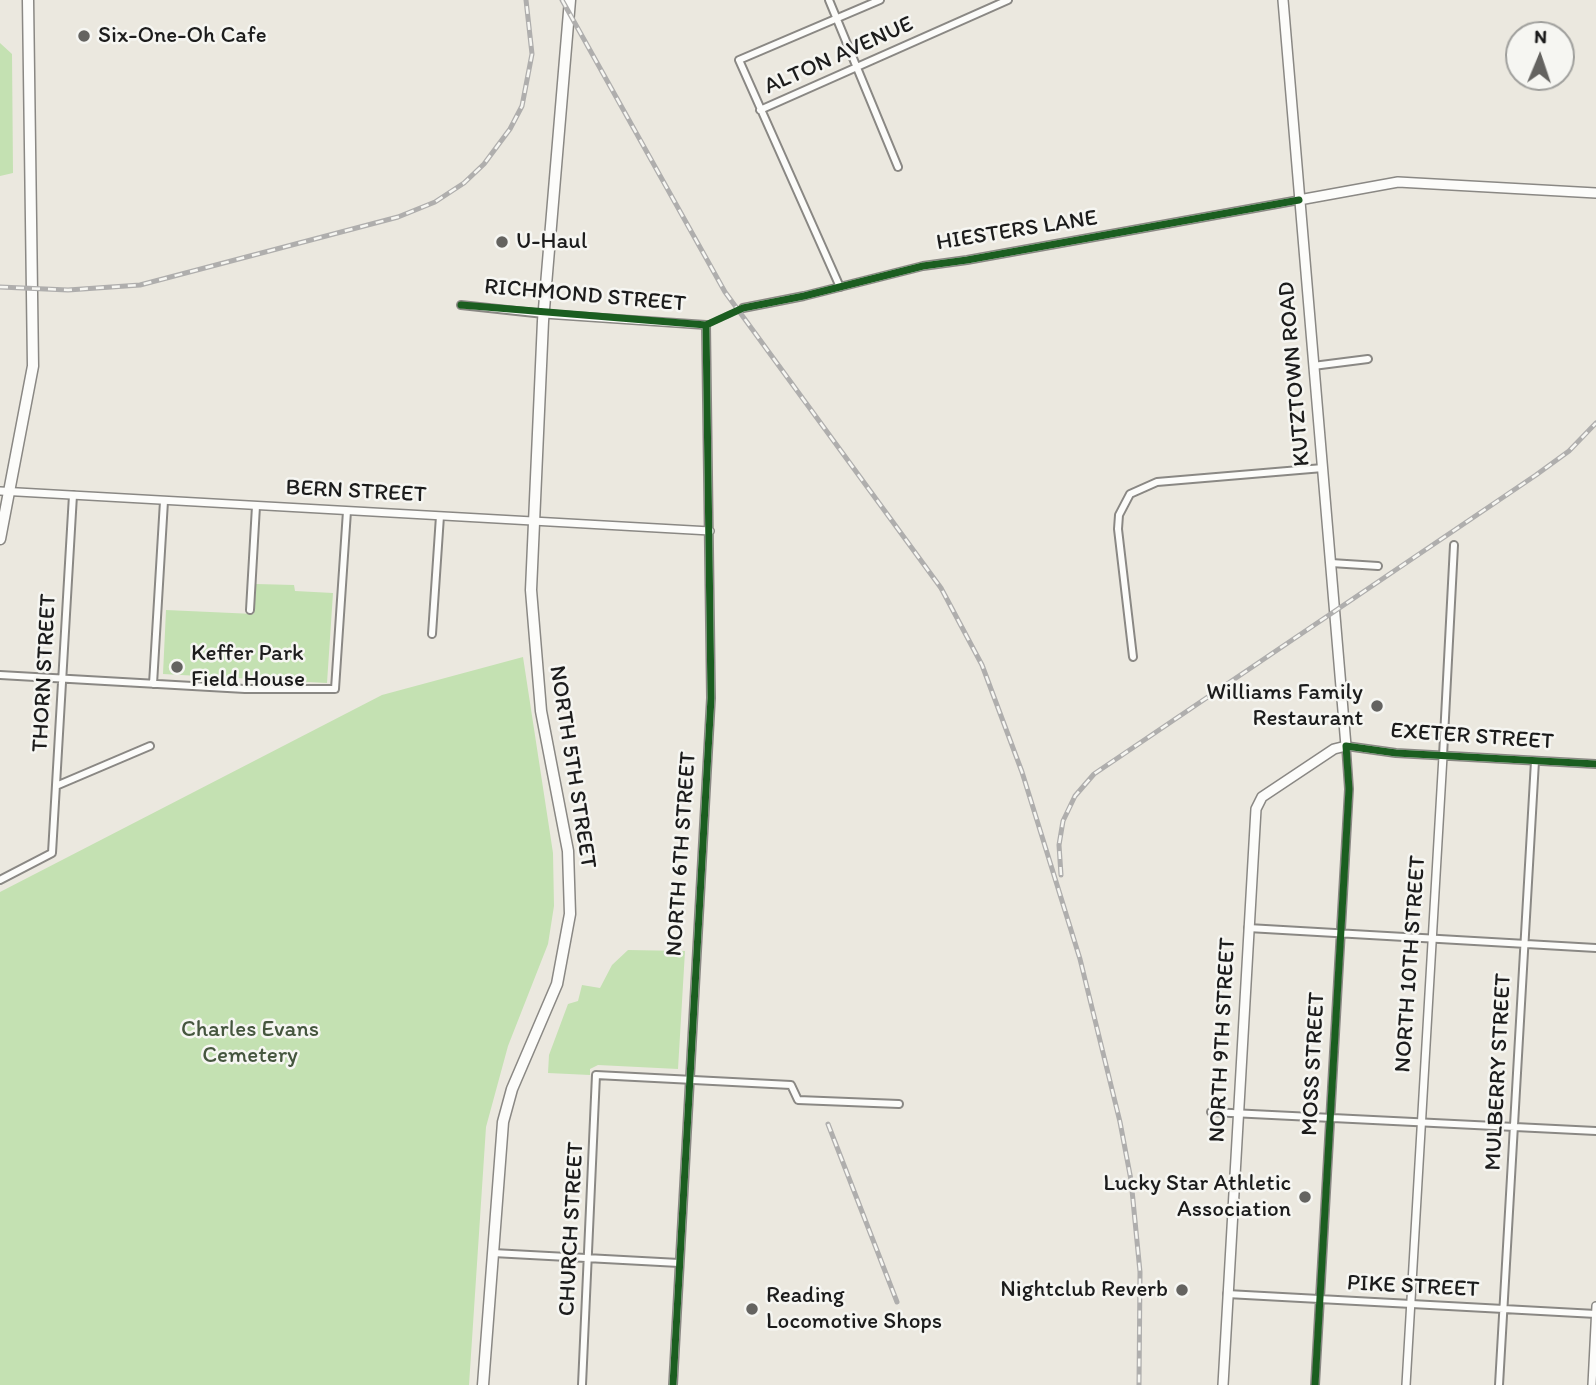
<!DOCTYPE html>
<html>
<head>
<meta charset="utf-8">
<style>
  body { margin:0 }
  #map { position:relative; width:1596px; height:1385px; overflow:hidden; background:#ebe8df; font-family:Itim,sans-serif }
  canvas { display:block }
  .north { position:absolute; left:1505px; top:21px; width:70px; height:70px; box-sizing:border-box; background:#f6f6f2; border:2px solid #9f9f9c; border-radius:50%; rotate:2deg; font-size:19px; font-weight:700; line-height:28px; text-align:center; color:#1c1c1c }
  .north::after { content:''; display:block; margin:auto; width:24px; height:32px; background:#646360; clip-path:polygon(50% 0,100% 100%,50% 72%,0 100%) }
</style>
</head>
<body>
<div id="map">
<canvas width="1596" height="1385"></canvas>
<div class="north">N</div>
</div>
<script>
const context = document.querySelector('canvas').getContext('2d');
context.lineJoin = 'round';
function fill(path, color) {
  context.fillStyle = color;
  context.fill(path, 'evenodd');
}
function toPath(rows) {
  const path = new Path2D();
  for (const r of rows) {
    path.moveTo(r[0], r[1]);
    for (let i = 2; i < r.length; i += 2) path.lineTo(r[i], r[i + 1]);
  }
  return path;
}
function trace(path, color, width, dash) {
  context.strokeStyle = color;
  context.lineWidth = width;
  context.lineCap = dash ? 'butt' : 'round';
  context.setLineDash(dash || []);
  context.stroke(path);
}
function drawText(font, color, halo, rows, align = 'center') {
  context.font = font + ' Itim,sans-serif';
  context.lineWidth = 5;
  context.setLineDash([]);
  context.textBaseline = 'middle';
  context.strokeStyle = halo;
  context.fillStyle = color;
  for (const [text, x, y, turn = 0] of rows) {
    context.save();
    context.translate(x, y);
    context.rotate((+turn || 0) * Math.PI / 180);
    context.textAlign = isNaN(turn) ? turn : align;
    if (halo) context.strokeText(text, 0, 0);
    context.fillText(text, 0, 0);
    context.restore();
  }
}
fill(toPath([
  [0,43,12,54,13,173,0,176],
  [256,584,294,585,295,591,333,593,327,683,163,674,166,610,254,614],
  [523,657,553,853,554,906,548,944,508,1046,486,1127,469,1385,0,1385,0,892,382,695],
  [628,950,685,951,678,1069,598,1065,590,1069,590,1075,548,1073,549,1055,568,1004,578,1001,582,985,600,988,612,965]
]), '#c4e1b2');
trace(toPath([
  [706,325,743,308]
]), '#c2bfb8', 7, [7, 3.5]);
const minor = toPath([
  [829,0,898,167],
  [760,110,1008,0],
  [840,287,739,60,880,0],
  [461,305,544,314],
  [1313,366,1368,359],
  [1331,563,1378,566],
  [250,610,256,506],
  [432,634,440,516],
  [1133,657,1118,529,1119,515,1130,494,1157,482,1323,468],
  [0,675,245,689,335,689,347,511],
  [153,684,164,501],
  [1443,756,1454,545],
  [56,786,150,746],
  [0,880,52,853,73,495],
  [1248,928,1596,948],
  [1211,1112,1596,1131],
  [493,1253,679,1263],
  [1227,1294,1596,1314],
  [582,1385,596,1075,791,1085,798,1100,899,1104],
  [1315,1385,1349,789,1346,746],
  [1499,1385,1535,761]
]);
const tertiary = toPath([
  [743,308,804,296,923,266,967,260,1299,200],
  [544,314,706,325,711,698,673,1385],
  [0,491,710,531],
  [1346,746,1396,753,1596,764],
  [1406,1385,1443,756],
  [1592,1385,1596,1306]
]);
const secondary = toPath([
  [1299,200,1398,182,1596,193],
  [1223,1385,1256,809,1262,797,1334,749,1346,746,1283,0]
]);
const primary = toPath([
  [0,539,33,366,28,0],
  [483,1385,503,1122,512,1089,557,984,570,914,568,851,541,711,531,590,543,321,570,0]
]);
trace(minor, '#8a8884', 10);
trace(tertiary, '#8a8884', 10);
trace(secondary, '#8a8884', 12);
trace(primary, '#8a8884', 13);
trace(minor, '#fcfcfa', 6);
trace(tertiary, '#fcfcfa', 7);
trace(secondary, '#fcfcfa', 9);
trace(primary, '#fcfcfa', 10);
const rail = toPath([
  [562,0,725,292,941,588,982,665,1022,772,1080,959,1120,1122,1131,1180,1140,1272,1139,1385],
  [0,287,68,290,140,285,398,217,435,202,464,183,484,164,510,129,522,106,532,54,526,0],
  [1061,875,1059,845,1063,821,1075,796,1094,774,1536,475,1569,451,1596,423],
  [828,1124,897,1302]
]);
trace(rail, '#afaead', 5);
trace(rail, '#f6f6f2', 2.5, [8]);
trace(toPath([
  [461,305,706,325,743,308,804,296,923,266,967,260,1299,200],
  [673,1385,711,698,706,325],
  [1315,1385,1349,789,1346,746,1396,753,1596,764]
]), '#1b5e20', 7);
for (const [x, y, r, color] of [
  [84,36,7,"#646360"],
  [502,242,7,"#646360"],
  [177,667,7,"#646360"],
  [1377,706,7,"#646360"],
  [1305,1197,7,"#646360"],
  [1182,1290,7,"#646360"],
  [752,1309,7,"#646360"]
]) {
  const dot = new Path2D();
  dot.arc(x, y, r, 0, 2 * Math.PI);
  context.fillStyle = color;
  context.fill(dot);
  trace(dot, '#f6f6f2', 2.5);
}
drawText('23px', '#1c1c1c', '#f6f6f2', [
  ["Six-One-Oh Cafe",98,36],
  ["U-Haul",516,242],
  ["Keffer Park",191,654],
  ["Field House",191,680],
  ["Williams Family",1363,693,"right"],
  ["Restaurant",1363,719,"right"],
  ["Lucky Star Athletic",1291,1184,"right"],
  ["Association",1291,1210,"right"],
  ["Nightclub Reverb",1168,1290,"right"],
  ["Reading",766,1296],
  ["Locomotive Shops",766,1322]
], 'left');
drawText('23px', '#1c1c1c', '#f6f6f2', [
  ["ALTON AVENUE",839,56,-24],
  ["HIESTERS LANE",1017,231,-9],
  ["RICHMOND STREET",585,296,5],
  ["KUTZTOWN ROAD",1295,374,-95],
  ["BERN STREET",356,492,3],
  ["THORN STREET",45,673,-87],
  ["EXETER STREET",1472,737,4],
  ["NORTH 5TH STREET",572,767,81],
  ["NORTH 6TH STREET",682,854,-86],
  ["NORTH 10TH STREET",1411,964,-86],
  ["NORTH 9TH STREET",1223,1040,-87],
  ["MOSS STREET",1314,1064,-87],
  ["MULBERRY STREET",1499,1072,-87],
  ["CHURCH STREET",572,1229,-87],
  ["PIKE STREET",1413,1287,3]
]);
drawText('23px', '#45563e', '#f6f6f2', [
  ["Charles Evans",250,1030],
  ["Cemetery",250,1056]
]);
</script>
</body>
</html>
